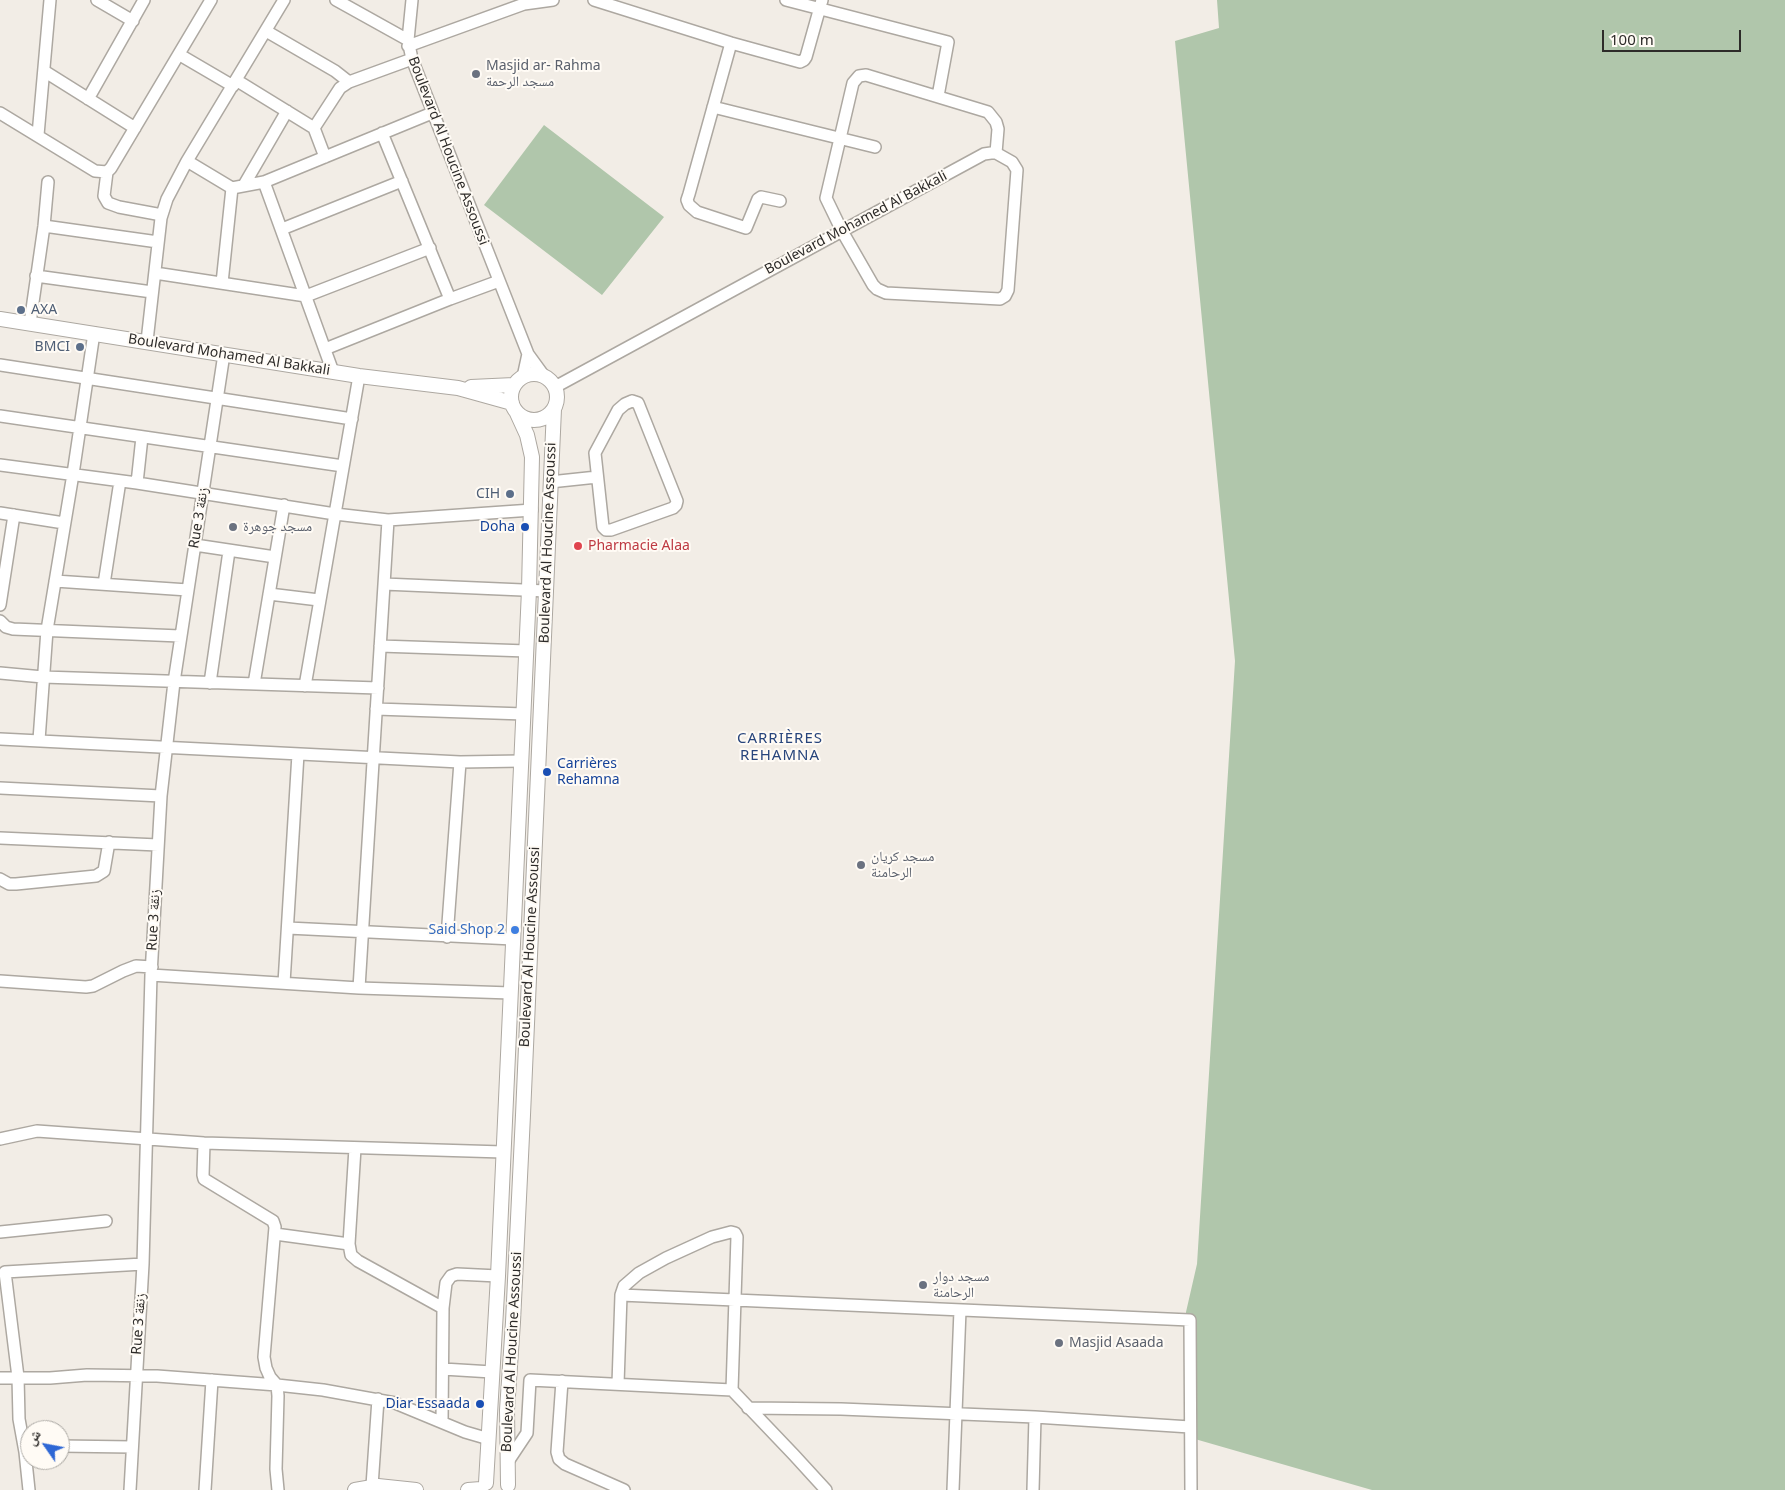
<!DOCTYPE html>
<html>
<head>
<meta charset="utf-8">
<style>
  body { margin:0 }
  #map { position:relative; width:1785px; height:1490px; overflow:hidden; background:#f2ede6; font-family:"Noto Sans","Noto Naskh Arabic",sans-serif }
  canvas { display:block }
  .north { position:absolute; left:20px; top:1420px; width:50px; height:50px; box-sizing:border-box; background:#fffbf5; border:1px solid #aba8a3; border-radius:50%; rotate:303deg; font-size:14px; font-weight:700; line-height:20px; text-align:center; color:#2d2b29 }
  .north::after { content:''; display:block; margin:auto; width:18px; height:22px; background:#2e67d5; clip-path:polygon(50% 0,100% 100%,50% 72%,0 100%) }
  .scale { position:absolute; left:1602px; top:30px; width:139px; height:22px; box-sizing:border-box; border:2px solid #2d2b29; border-top:0; padding-left:6px; font-size:15px; line-height:18px; white-space:nowrap; color:#2d2b29; -webkit-text-stroke:4px #fffbf5; paint-order:stroke }
</style>
</head>
<body>
<div id="map">
<canvas width="1785" height="1490"></canvas>
<div class="north">ش</div>
<div class="scale">100 m</div>
</div>
<script>
const context = document.querySelector('canvas').getContext('2d');
context.lineJoin = 'round';
function fill(path, color) {
  context.fillStyle = color;
  context.fill(path, 'evenodd');
}
function toPath(rows) {
  const path = new Path2D();
  for (const r of rows) {
    if (r.length === 3) {
      path.moveTo(r[0] + r[2], r[1]);
      path.arc(r[0], r[1], r[2], 0, 2 * Math.PI);
      continue;
    }
    path.moveTo(r[0], r[1]);
    for (let i = 2; i < r.length; i += 2) path.lineTo(r[i], r[i + 1]);
  }
  return path;
}
function trace(path, color, width, dash) {
  context.strokeStyle = color;
  context.lineWidth = width;
  context.lineCap = dash ? 'butt' : 'round';
  context.setLineDash(dash || []);
  context.stroke(path);
}
function drawText(font, color, halo, rows, align = 'center') {
  context.font = font + ' "Noto Sans","Noto Naskh Arabic",sans-serif';
  context.lineWidth = 4;
  context.setLineDash([]);
  context.textBaseline = 'middle';
  context.strokeStyle = halo;
  context.fillStyle = color;
  for (const [text, x, y, turn = 0] of rows) {
    context.save();
    context.translate(x, y);
    context.rotate((+turn || 0) * Math.PI / 180);
    context.textAlign = isNaN(turn) ? turn : align;
    if (halo) context.strokeText(text, 0, 0);
    context.fillText(text, 0, 0);
    context.restore();
  }
}
fill(toPath([
  [1217,0,1785,0,1785,1490,1372,1490,1188,1437,1186,1312,1197,1264,1235,661,1175,41,1219,28],
  [544,125,664,217,602,295,484,205]
]), '#b0c6ab');
const minor = toPath([
  [97,0,133,21],
  [336,0,408,40],
  [412,0,408,40,412,59,528,354,544,376],
  [594,0,731,43,800,62,804,60,806,57,822,0],
  [786,0,948,42,938,96],
  [266,31,335,71,349,82],
  [731,43,689,194,687,200,689,205,697,212,746,228,758,199,761,197,780,201],
  [408,46,524,4,553,0],
  [180,55,233,86],
  [44,71,135,128],
  [236,80,314,128],
  [88,99,144,0],
  [713,107,875,147],
  [0,113,95,171,107,172,111,168,211,0],
  [382,133,450,299],
  [38,135,50,0],
  [325,157,314,128,340,88,349,82,412,59],
  [187,161,232,188,264,182,432,113],
  [107,172,104,196,108,203,119,207,162,215],
  [264,182,333,372],
  [244,185,287,111],
  [44,226,158,242],
  [282,229,402,181],
  [155,273,306,296,430,248],
  [36,276,152,292],
  [222,283,232,188],
  [30,323,44,226,48,182],
  [147,341,161,218,167,199,187,161,284,0],
  [325,349,450,299,499,281],
  [0,365,352,419],
  [523,377,528,354],
  [555,387,842,231,984,154,991,153,996,153,1012,162,1017,170,1008,290,1005,296,1000,299,886,293,877,289,873,285,842,231,826,198,853,83,859,76,866,75,988,112,996,122,998,129,996,153],
  [632,401,638,403,677,501,676,505,673,508,611,530,606,530,603,527,595,453,618,410,625,404,632,401],
  [0,416,343,466],
  [0,465,137,483,335,514,388,520,532,510],
  [550,482,597,477],
  [137,483,142,437],
  [0,513,64,523],
  [195,545,275,557],
  [55,581,188,590],
  [104,584,120,481],
  [384,584,546,591],
  [269,594,319,600],
  [0,605,14,515],
  [0,621,6,627,13,629,180,636],
  [380,646,527,651],
  [0,673,43,677,378,688],
  [210,683,229,551],
  [254,684,284,505],
  [305,686,359,376],
  [376,709,524,714],
  [0,739,460,762,522,761],
  [39,740,47,630,73,474,94,333],
  [0,788,161,796],
  [0,838,158,845],
  [0,879,9,884,16,884,96,876,104,871,109,842],
  [288,928,513,939],
  [447,937,460,762],
  [151,975,359,988,511,993],
  [0,981,86,987,93,986,123,971,136,966,152,967],
  [284,983,298,754],
  [359,988,388,520],
  [0,1139,37,1131,204,1143,503,1152],
  [204,1143,203,1175,204,1179,268,1218,273,1221,275,1227,264,1357,266,1368,270,1377,277,1385,278,1396,276,1469,278,1490],
  [355,1148,349,1244,351,1255,358,1261,443,1308],
  [0,1232,106,1221],
  [275,1234,349,1244],
  [621,1295,1190,1320,1191,1490],
  [443,1369,492,1372],
  [0,1378,50,1378,87,1375,157,1376,277,1385,323,1390,395,1403,465,1432,489,1439],
  [562,1381,557,1452,559,1459,565,1464,624,1490],
  [618,1384,621,1295,624,1286,639,1273,666,1258,712,1237,731,1232,735,1233,737,1237,732,1390],
  [748,1408,841,1409,1035,1417,1190,1427],
  [442,1422,443,1308,446,1283,451,1276,457,1274,498,1276],
  [60,1446,132,1447],
  [507,1463,527,1433,530,1380,732,1390,794,1455,826,1490],
  [372,1486,378,1399],
  [29,1490,25,1452,19,1419,18,1377,5,1272,143,1264],
  [130,1490,143,1264,151,975,161,796,174,682,224,354],
  [205,1490,212,1380],
  [953,1490,960,1310],
  [1033,1490,1035,1417]
]);
const tertiary = toPath([
  [0,319,359,376,458,388,512,403],
  [534,397,23],
  [471,387,514,385],
  [486,1483,498,1276,529,590,532,457,527,435,516,411],
  [508,1485,507,1410,513,1322,523,1115,554,409],
  [355,1490,378,1486,416,1490],
  [468,1490,481,1489]
]);
trace(minor, '#ada8a1', 14);
trace(tertiary, '#ada8a1', 16);
trace(minor, '#fff', 11);
trace(tertiary, '#fff', 14);
for (const [x, y, r, color] of [
  [476,74,5,"#6b7280"],
  [21,310,5,"#5c6f8a"],
  [80,347,5,"#5c6f8a"],
  [510,494,5,"#5c6f8a"],
  [233,527,5,"#6b7280"],
  [525,527,5,"#1a4fb4"],
  [578,546,5,"#e0444e"],
  [547,772,5,"#1a4fb4"],
  [861,865,5,"#6b7280"],
  [515,930,5,"#3f7fe0"],
  [923,1285,5,"#6b7280"],
  [1059,1343,5,"#6b7280"],
  [480,1404,5,"#1a4fb4"]
]) {
  const dot = new Path2D();
  dot.arc(x, y, r, 0, 2 * Math.PI);
  context.fillStyle = color;
  context.fill(dot);
  trace(dot, '#fffbf5', 2);
}
drawText('14px', '#5b616d', '#fffbf5', [
  ["Masjid ar- Rahma",486,66],
  ["مسجد الرحمة",486,82],
  ["مسجد جوهرة",243,527],
  ["مسجد كريان",871,857],
  ["الرحامنة",871,873],
  ["مسجد دوار",933,1277],
  ["الرحامنة",933,1293],
  ["Masjid Asaada",1069,1343]
], 'left');
drawText('14px', '#2d2b29', '#fffbf5', [
  ["Boulevard Al Houcine Assoussi",448,151,69],
  ["Boulevard Mohamed Al Bakkali",856,223,-28],
  ["Boulevard Mohamed Al Bakkali",229,355,9],
  ["Rue 3 زنقة",199,518,-81],
  ["Boulevard Al Houcine Assoussi",548,543,-88],
  ["Rue 3 زنقة",154,920,-87],
  ["Boulevard Al Houcine Assoussi",530,947,-87],
  ["Rue 3 زنقة",139,1324,-86],
  ["Boulevard Al Houcine Assoussi",512,1352,-87]
]);
drawText('14px', '#4e5e75', '#fffbf5', [
  ["AXA",31,310,"left"],
  ["BMCI",70,347],
  ["CIH",500,494]
], 'right');
drawText('14px', '#164399', '#fffbf5', [
  ["Doha",515,527],
  ["Carrières",557,764,"left"],
  ["Rehamna",557,780,"left"],
  ["Diar Essaada",470,1404]
], 'right');
drawText('14px', '#be3a42', '#fffbf5', [
  ["Pharmacie Alaa",588,546]
], 'left');
drawText('14px', '#366cbe', '#fffbf5', [
  ["Said Shop 2",505,930]
], 'right');
context.letterSpacing = '1px';
drawText('15px', '#28457c', '#fffbf5', [
  ["CARRIÈRES",780,739],
  ["REHAMNA",780,756]
]);
context.letterSpacing = '0px';
</script>
</body>
</html>
